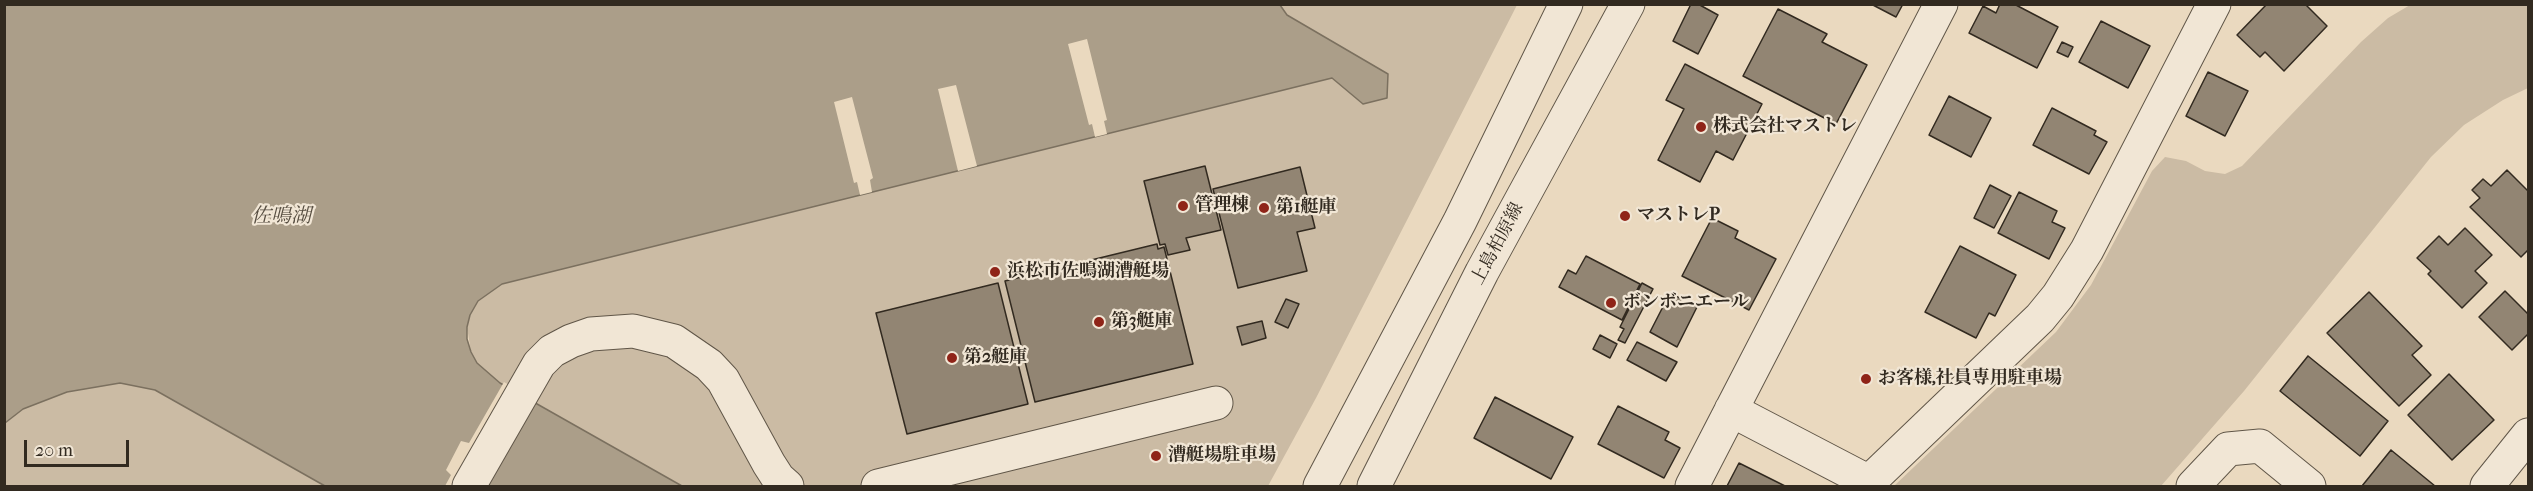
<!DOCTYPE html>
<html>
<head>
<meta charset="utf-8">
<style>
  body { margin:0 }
  #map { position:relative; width:2533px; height:491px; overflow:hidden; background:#ead9bf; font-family:"IM FELL French Canon",serif }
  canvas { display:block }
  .frame { position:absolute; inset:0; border:6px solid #322a20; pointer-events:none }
  .scale { position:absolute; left:24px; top:440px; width:105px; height:27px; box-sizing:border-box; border:3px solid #322a20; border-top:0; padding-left:8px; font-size:18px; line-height:21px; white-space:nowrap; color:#322a20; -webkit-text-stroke:4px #f1e6d5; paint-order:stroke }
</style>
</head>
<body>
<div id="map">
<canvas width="2533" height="491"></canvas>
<div class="frame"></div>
<div class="scale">20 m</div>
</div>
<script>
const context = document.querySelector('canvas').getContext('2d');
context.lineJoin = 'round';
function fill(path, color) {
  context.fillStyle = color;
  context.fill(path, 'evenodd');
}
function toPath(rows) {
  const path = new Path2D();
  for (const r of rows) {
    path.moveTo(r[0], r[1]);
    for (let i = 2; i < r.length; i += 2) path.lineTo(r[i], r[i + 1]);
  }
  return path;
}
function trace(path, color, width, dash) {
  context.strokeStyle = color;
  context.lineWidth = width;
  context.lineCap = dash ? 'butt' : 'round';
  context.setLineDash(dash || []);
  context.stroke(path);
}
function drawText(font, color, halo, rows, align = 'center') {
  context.font = font + ' "IM FELL French Canon","Noto Serif JP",serif';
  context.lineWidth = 4.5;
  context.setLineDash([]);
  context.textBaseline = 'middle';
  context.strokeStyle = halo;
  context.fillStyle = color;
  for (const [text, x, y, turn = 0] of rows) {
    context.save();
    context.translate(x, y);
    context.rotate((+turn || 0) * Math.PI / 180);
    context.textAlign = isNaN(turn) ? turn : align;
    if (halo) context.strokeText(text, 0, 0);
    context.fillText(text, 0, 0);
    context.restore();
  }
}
fill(toPath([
  [1280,5,1517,5,1316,398,1268,486,682,486,500,383,477,363,471,352,467,327,470,314,478,301,502,284,1332,78,1363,104,1388,74,1287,15],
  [2410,5,2528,5,2528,88,2503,100,2464,125,2431,157,2244,391,2161,486,1894,486,2056,332,2091,285,2152,171,2165,157,2186,161,2205,171,2225,174,2242,166,2361,42,2388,18],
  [120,383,155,390,325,486,5,486,5,423,23,409,67,392]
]), '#cbbba4');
const water = toPath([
  [5,5,1280,5,1287,15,1388,74,1387,98,1363,104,1332,78,502,284,478,301,470,315,467,327,467,339,471,352,477,363,500,383,682,486,325,486,155,390,120,383,67,392,23,409,5,423,5,5]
]);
fill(water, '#ab9e89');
trace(water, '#7b705f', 1.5);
fill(toPath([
  [1087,39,1107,120,1104,121,1107,134,1095,137,1092,124,1089,125,1068,44],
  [956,85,977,166,958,171,938,89],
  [852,97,873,178,870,180,872,192,860,195,857,182,854,183,834,102],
  [504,382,532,398,481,486,445,486,451,475,446,470,461,441,469,443]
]), '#ead9bf');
const building = toPath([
  [1691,4,1698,4,1718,15,1698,54,1673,41,1691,4],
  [1871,4,1903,4,1896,17,1871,4],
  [2000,4,2014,4,2058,27,2037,68,1969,33,1983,6,1996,13,2000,4],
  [2267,4,2305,4,2327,26,2284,71,2265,52,2260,57,2237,35,2267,4],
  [1778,9,1827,34,1822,42,1867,65,1836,124,1743,76,1778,9],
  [2101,21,2150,46,2128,88,2079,62,2101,21],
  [2062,42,2073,47,2068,57,2057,52,2062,42],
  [1685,64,1762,104,1733,160,1716,151,1700,182,1658,160,1684,109,1666,100,1685,64],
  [2208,72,2248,91,2225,136,2186,116,2208,72],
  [1949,96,1991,118,1971,157,1929,135,1949,96],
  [2052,108,2096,131,2094,135,2107,142,2089,174,2033,145,2052,108],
  [1205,166,1221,230,1186,238,1190,250,1168,255,1165,244,1160,245,1144,181,1205,166],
  [1300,167,1315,228,1297,232,1307,271,1238,288,1213,189,1300,167],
  [2507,170,2528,191,2528,250,2521,257,2470,207,2480,198,2472,190,2483,179,2491,186,2507,170],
  [1990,185,2011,196,1994,228,1974,218,1990,185],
  [2019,192,2057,211,2052,222,2065,228,2049,259,1998,233,2019,192],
  [1712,218,1738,231,1735,238,1776,259,1749,310,1682,276,1712,218],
  [2465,228,2492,255,2475,271,2487,283,2462,308,2428,274,2431,271,2417,258,2439,236,2448,245,2465,228],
  [1157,244,1158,249,1164,247,1193,364,1035,402,1005,281,1157,244],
  [1960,246,2016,275,1995,316,1989,313,1976,338,1925,312,1960,246],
  [1586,256,1640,284,1622,320,1559,287,1568,270,1576,274,1586,256],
  [998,283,1028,404,907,434,876,313,998,283],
  [1642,283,1653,289,1625,343,1618,340,1624,329,1620,327,1642,283],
  [2505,291,2528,314,2528,334,2512,350,2479,317,2505,291],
  [2369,292,2422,346,2412,355,2431,375,2399,406,2327,333,2369,292],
  [1670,293,1697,307,1677,347,1650,332,1670,293],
  [1286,299,1299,304,1288,328,1275,322,1286,299],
  [1262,321,1266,338,1242,345,1237,327,1262,321],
  [1600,335,1617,344,1610,358,1593,349,1600,335],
  [1637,342,1677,362,1666,381,1627,360,1637,342],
  [2308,356,2388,421,2360,456,2280,391,2308,356],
  [2449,374,2494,420,2452,460,2408,415,2449,374],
  [1495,397,1573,437,1551,479,1474,438,1495,397],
  [1618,406,1669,432,1665,440,1680,448,1664,478,1598,444,1618,406],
  [2391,450,2435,486,2362,486,2391,450],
  [1739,463,1785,486,1727,486,1739,463]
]);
fill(building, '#928573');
trace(building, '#322a20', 1.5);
const minor = toPath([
  [1731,410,1869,482,2040,318,2058,296,2087,250,2214,4],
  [469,486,539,364,552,351,571,341,591,334,633,331,674,341,709,365,723,380,769,464,778,478,787,486],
  [878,486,1216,403],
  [1320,486,1460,221,1566,4],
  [1374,486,1482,272,1628,4],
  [1692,486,1941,4],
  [2193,486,2228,449,2260,446,2309,486],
  [2487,486,2528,435]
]);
trace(minor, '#605648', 35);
trace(minor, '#f1e6d5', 33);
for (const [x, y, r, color] of [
  [1701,127,6,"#8f2418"],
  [1183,206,6,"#8f2418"],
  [1264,208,6,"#8f2418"],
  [1625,216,6,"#8f2418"],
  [995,272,6,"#8f2418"],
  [1611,303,6,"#8f2418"],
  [1099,322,6,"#8f2418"],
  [952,358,6,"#8f2418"],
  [1866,379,6,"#8f2418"],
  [1156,456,6,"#8f2418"]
]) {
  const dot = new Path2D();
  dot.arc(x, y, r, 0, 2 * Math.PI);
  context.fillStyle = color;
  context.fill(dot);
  trace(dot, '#f1e6d5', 2);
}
drawText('bold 18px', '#322a20', '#f1e6d5', [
  ["株式会社マストレ",1713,127],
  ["管理棟",1195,206],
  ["第1艇庫",1276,208],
  ["マストレP",1637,216],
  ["浜松市佐鳴湖漕艇場",1007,272],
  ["ボンボニエール",1623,303],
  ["第3艇庫",1111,322],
  ["第2艇庫",964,358],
  ["お客様,社員専用駐車場",1878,379],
  ["漕艇場駐車場",1168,456]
], 'left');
drawText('18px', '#322a20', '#f1e6d5', [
  ["上島柏原線",1498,244,-62]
]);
drawText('italic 20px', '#564d40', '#f1e6d5', [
  ["佐鳴湖",281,217]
]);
</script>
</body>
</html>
